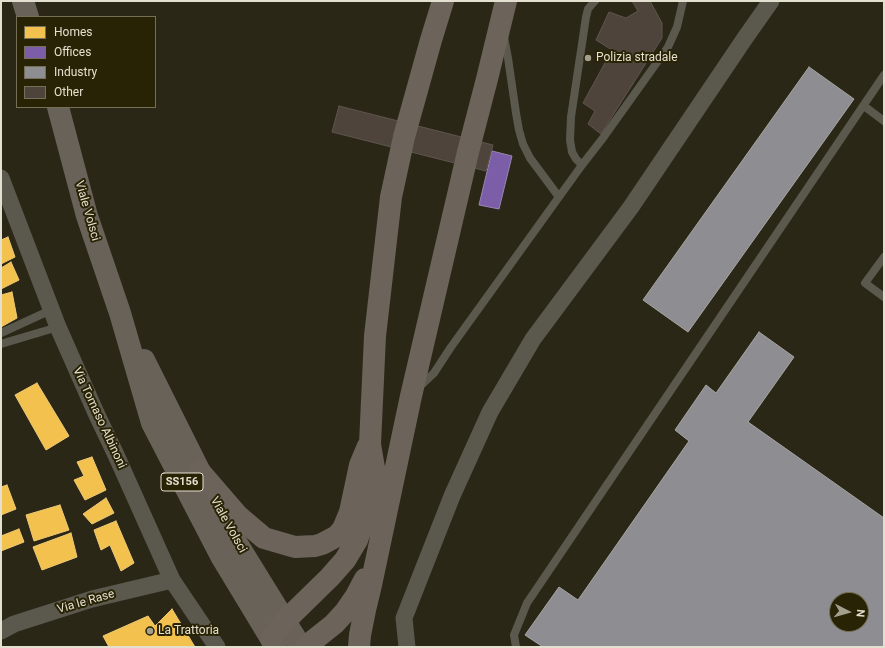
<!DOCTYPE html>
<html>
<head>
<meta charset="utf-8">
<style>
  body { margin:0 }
  #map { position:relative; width:885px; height:648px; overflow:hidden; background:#2b2717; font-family:Roboto,sans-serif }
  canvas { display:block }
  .frame { position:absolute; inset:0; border:2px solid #e4e0cf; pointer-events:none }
  .legend { position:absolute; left:16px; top:16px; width:140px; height:92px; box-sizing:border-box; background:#292305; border:1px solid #746f56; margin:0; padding:5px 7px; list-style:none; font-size:12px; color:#e4e0cf }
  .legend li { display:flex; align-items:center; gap:8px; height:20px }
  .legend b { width:20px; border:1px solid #746f56 }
  .north { position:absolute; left:829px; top:592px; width:40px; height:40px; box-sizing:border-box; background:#292305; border:1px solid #746f56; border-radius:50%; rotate:96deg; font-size:11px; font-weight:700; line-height:16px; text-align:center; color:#e4e0cf }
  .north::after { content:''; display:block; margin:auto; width:14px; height:18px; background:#a39f8f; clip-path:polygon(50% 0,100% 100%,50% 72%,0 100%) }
</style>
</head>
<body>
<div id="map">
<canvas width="885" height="648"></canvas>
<div class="frame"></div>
<ul class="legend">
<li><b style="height:11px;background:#f2c14e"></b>Homes</li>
<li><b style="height:11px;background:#7b5ea7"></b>Offices</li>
<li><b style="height:11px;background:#8d8d92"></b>Industry</li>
<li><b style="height:11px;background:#4f443c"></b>Other</li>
</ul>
<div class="north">N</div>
</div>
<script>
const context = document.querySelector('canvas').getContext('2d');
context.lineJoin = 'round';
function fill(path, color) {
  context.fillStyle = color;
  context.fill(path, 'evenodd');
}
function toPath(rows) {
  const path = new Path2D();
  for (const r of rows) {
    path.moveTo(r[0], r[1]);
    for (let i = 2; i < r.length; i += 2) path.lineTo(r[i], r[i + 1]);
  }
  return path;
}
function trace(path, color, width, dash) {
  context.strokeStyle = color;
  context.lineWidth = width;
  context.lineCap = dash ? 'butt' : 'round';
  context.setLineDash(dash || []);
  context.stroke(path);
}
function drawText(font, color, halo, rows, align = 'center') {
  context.font = font + ' Roboto,sans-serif';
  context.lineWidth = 4;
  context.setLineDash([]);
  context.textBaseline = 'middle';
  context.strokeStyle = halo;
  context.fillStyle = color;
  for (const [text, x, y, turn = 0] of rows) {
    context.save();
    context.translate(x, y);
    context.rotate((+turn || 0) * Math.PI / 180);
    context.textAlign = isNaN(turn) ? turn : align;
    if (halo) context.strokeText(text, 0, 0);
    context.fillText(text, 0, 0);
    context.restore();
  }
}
const homes = toPath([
  [8,237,15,257,1,264,1,240,8,237],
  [11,262,19,280,1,289,1,268,11,262],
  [12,292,17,318,1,327,1,295,12,292],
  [37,383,69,436,46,450,15,395,37,383],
  [92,457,106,490,85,500,74,480,84,476,77,462,92,457],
  [7,485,16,509,1,515,1,487,7,485],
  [106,498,114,513,92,524,83,514,106,498],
  [60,505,69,530,34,541,26,515,60,505],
  [116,521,134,563,121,571,110,545,101,550,94,530,116,521],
  [19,529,24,542,1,551,1,536,19,529],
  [71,533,77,557,42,570,33,547,71,533],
  [172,609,195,647,109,647,103,636,148,616,155,626,172,609]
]);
fill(homes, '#f2c14e');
trace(homes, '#eeca75', 1);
const offices = toPath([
  [492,151,512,156,499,209,479,205,492,151]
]);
fill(offices, '#7b5ea7');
trace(offices, '#9a85b3', 1);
const industry = toPath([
  [809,67,854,99,688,332,643,300,809,67],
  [759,332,794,357,748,422,884,518,884,647,543,647,525,635,559,587,578,600,689,441,675,430,706,385,716,393,759,332],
  [837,600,861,600,861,624,837,624,837,600]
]);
fill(industry, '#8d8d92');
trace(industry, '#a7a6a4', 1);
const building = toPath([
  [632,1,650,1,662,23,662,38,601,134,588,124,595,111,583,103,612,50,596,40,609,12,626,18,638,11,632,1],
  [339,106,493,145,486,171,332,132,339,106]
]);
fill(building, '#4f443c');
trace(building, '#5e554e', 1);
trace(toPath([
  [504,37,508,58,516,113,519,130,523,144,530,158,559,197],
  [864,106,884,121],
  [582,165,576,159,572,152,570,140,571,117,586,17,588,9,593,3,595,1],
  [884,257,865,283,884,297],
  [1,333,51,310],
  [1,344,58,327],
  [418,388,434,373,451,347,582,165,603,138,668,47,677,27,683,1],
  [516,647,514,635,527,603,884,75]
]), '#5b584d', 8);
trace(toPath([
  [1,178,58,327,96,413,116,455,172,580,217,647],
  [1,631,14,624,92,599,172,580],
  [407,647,404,618,452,496,490,412,533,339,631,207,745,38,771,1]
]), '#5b584d', 17);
trace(toPath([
  [23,1,28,17],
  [58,107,87,216,120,313,152,423,221,556,276,647],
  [144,360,230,532,301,647]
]), '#696259', 22);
trace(toPath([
  [200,472,238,516,264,538,295,547,315,546,322,544,337,536,343,529,350,512,360,465,368,446],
  [271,639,285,621,330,577,345,560,357,540,366,515,372,493,374,468,370,444,375,336,391,197,404,137,431,40,443,1],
  [305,647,334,624,345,612,356,596,365,579],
  [359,647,360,635,365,610,371,585,411,396,468,152,487,79,506,1]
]), '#6c635b', 22);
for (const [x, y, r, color] of [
  [588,58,4,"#a39f8f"],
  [150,631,4,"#a39f8f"]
]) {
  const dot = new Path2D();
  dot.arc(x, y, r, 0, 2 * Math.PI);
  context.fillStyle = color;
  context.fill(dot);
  trace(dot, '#292305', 1.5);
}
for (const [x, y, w] of [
  [182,482,42]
]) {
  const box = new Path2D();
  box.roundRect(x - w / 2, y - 9, w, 18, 3);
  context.fillStyle = '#292305';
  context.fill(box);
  trace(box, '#e4e0cf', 1);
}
drawText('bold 11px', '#e4e0cf', null, [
  ["SS156",182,482]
]);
drawText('12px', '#e4e0cf', '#292305', [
  ["Polizia stradale",596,58],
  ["La Trattoria",158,631]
], 'left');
drawText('12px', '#e4e0cf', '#292305', [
  ["Viale Volsci",87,211,74],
  ["Via Tomaso Albinoni",99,418,65],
  ["Viale Volsci",228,525,61],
  ["Via le Rase",86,602,-16]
]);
</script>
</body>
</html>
